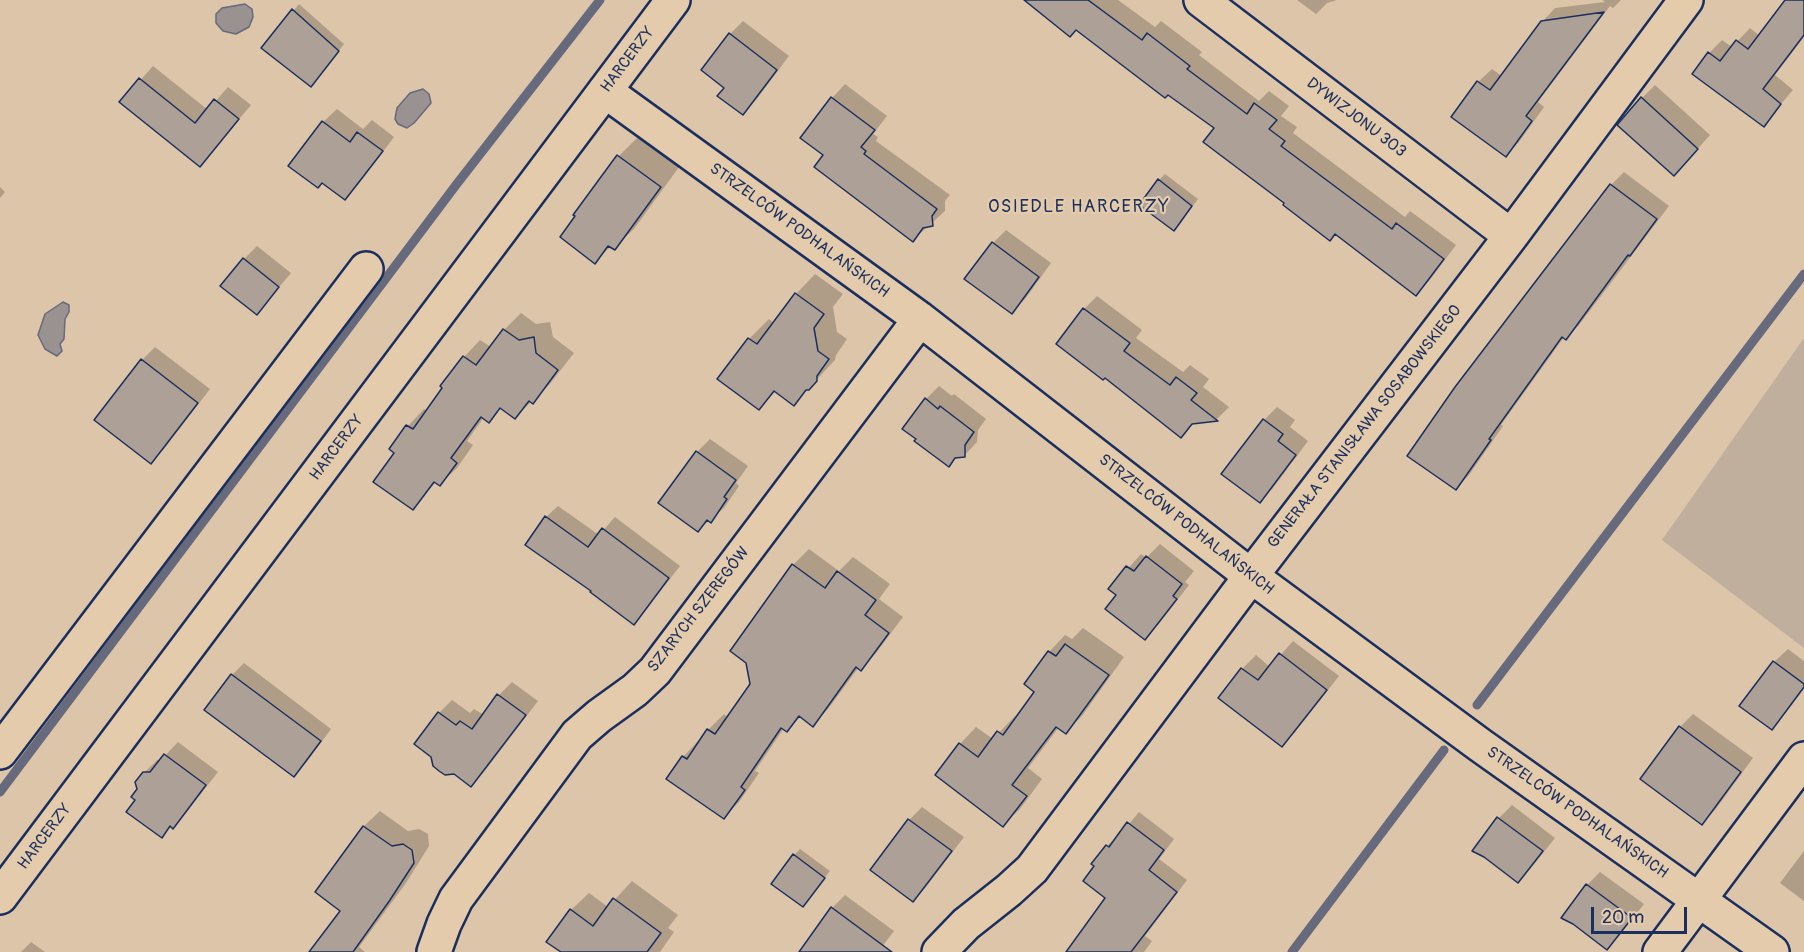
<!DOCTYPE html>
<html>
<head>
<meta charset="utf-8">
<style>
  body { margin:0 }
  #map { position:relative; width:1804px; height:952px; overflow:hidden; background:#dcc5a9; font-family:Pangolin,sans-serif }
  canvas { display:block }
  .scale { position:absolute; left:1591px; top:907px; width:96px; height:27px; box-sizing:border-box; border:3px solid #1b2f5e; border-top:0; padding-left:8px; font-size:18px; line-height:21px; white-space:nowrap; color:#1b2f5e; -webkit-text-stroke:4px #e4cbac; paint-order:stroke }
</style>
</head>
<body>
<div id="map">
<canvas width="1804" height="952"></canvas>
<div class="scale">20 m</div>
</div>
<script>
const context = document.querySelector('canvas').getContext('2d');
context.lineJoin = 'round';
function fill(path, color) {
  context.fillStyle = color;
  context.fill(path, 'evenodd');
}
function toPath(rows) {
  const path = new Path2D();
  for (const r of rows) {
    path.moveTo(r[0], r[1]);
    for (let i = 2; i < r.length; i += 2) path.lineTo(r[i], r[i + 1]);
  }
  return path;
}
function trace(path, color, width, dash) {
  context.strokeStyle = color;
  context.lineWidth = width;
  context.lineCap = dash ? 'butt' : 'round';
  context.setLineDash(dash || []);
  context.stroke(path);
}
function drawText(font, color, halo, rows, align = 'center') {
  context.font = font + ' Pangolin,sans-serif';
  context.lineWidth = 4.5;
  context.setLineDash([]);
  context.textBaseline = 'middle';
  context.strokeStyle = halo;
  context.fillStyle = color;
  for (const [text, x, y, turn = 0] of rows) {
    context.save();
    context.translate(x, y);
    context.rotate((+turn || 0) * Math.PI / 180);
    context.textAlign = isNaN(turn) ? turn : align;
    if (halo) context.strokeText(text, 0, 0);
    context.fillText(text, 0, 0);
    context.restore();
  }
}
fill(toPath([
  [1804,338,1804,648,1662,540]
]), '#c0af9d');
const water = toPath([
  [245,4,252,9,253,17,249,27,236,34,223,31,216,23,216,14,222,8,245,4],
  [423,89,429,94,431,103,414,123,407,128,398,124,395,119,397,108,410,93,423,89],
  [63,302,69,305,69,312,65,319,64,339,60,344,62,351,57,356,45,349,38,335,45,314,63,302]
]);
fill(water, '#9a9290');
trace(water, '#676a7c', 1.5);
fill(toPath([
  [1039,0,1118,0,1155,27,1161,21,1202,52,1199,55,1259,101,1269,91,1289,106,1281,116,1297,127,1293,133,1405,217,1410,211,1456,245,1429,281,1416,294,1336,233,1287,203,1216,128],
  [1297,0,1337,0,1327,3,1316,14],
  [1602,0,1621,0,1613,8,1610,6,1538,102,1544,107,1519,142,1506,155,1478,82,1492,69,1502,76,1542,22,1555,8,1605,2],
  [1787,0,1804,0,1804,37,1775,75,1793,90,1763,125,1694,73,1709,53,1722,40,1732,47,1750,28,1760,36],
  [299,4,344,44,317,79,263,48],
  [743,21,789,56,756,100,743,113,726,88,703,70,730,34],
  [153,66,208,110,228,87,251,105,200,165,121,102],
  [845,84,887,116,873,134,878,137,876,141,950,195,945,201,945,211,913,240,825,155,802,137,832,98],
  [1655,85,1710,135,1687,161,1642,98],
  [337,109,363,129,372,120,394,137,358,185,345,198,323,122],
  [638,137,679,167,634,229,614,248,611,246,595,262,619,156],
  [1624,172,1669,206,1579,325,1566,338,1564,337,1501,425,1503,426,1469,475,1456,488,1611,185],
  [1165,174,1198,199,1180,223,1159,180],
  [0,187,5,192,0,198],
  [1006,230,1051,263,1025,299,1011,312,966,278,993,243],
  [257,246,291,273,257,313,244,259],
  [815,274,843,294,833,307,837,332,847,339,836,355,835,360,794,404,776,391,759,408,720,379,749,339,769,319,774,323,796,294],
  [1097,296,1142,330,1136,338,1183,372,1190,365,1209,379,1203,387,1229,407,1217,419,1195,422,1181,436,1084,309],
  [521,313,536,324,550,322,553,337,574,353,549,385,515,417,502,407,489,421,484,417,467,441,473,445,457,468,440,484,436,482,413,508,397,453,391,448,408,426,424,409,427,411,444,388,442,386,464,357,480,340,491,347,504,330],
  [155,347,210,389,164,449,151,462,142,360],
  [939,386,952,396,954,394,986,419,978,430,977,442,964,456,957,456,948,465,926,399],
  [1277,407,1295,420,1290,427,1308,441,1273,488,1260,501,1264,420],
  [710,439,748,466,736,483,739,486,724,508,698,530,697,452],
  [558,506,599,535,615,517,680,566,645,611,634,623,546,517],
  [1160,544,1194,571,1185,582,1189,585,1158,625,1144,638,1118,595,1110,589,1141,554,1146,558],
  [809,549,839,571,853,557,890,584,879,599,903,617,876,653,861,669,859,667,828,709,812,725,801,716,787,730,784,728,755,771,759,773,739,802,724,817,683,757,698,741,700,742,708,730,724,714,728,718,751,685,748,662,732,651,793,565],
  [1083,628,1124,657,1082,716,1066,732,1059,727,1028,768,1042,779,1020,809,1003,825,960,744,976,727,993,739,1015,716,1017,718,1036,692,1049,652,1065,635,1072,639],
  [1293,641,1339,676,1295,732,1282,745,1220,697,1242,669,1256,655,1270,667],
  [1788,649,1804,661,1804,689,1784,715,1771,728,1742,706,1774,662],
  [244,663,331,729,306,763,294,775,232,675],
  [512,682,538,701,484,772,471,785,439,713,452,700,470,713,474,709,484,715,499,695],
  [1693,714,1753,758,1715,810,1702,823,1680,727],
  [178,742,218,772,186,813,161,836,137,800,138,789,144,773,157,760,161,760],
  [1512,805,1555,838,1531,868,1518,881,1485,856,1474,851,1499,818],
  [922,807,964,837,926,887,913,901,872,870,909,820],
  [380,811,408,831,419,829,428,834,429,846,406,883,359,947,365,952,311,952,342,910,317,892,364,826],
  [1139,812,1174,839,1159,859,1187,880,1145,936,1152,941,1144,952,1074,952,1107,897,1107,846,1118,835,1119,836],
  [800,849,830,871,803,905,794,855],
  [1804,851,1804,901,1780,883],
  [1600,872,1644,904,1620,935,1607,948,1574,923,1563,917,1587,885],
  [632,881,678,915,668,928,674,932,660,952,563,952,571,910,589,893,608,907],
  [845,895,894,931,878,952,801,952,832,908],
  [31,942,45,952,21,952]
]), '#0003');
trace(toPath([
  [1477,705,1804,274],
  [0,792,456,185,600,0],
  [1292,952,1444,750]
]), '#676a7c', 9);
const building = toPath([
  [1024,0,1088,0,1142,40,1147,33,1190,66,1187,69,1247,114,1254,103,1277,120,1269,129,1285,141,1281,146,1392,229,1396,223,1444,259,1416,296,1335,234,1330,241,1283,205,1284,203,1203,142,1214,128,1168,95,1165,98,1076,30,1070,37,1024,0],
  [1785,0,1804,0,1804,35,1763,89,1781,104,1764,127,1692,74,1708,52,1720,61,1736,40,1748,49,1785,0],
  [292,9,339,51,311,87,261,48,292,9],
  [1604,12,1526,116,1532,121,1506,157,1451,117,1477,81,1490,90,1541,21,1604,12],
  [729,33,777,70,743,115,717,96,724,88,701,70,729,33],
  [139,78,195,123,214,99,239,119,200,167,119,102,139,78],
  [831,97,875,130,861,147,866,151,864,154,937,209,932,216,933,226,923,228,913,242,814,167,823,155,800,138,831,97],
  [1641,97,1698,149,1674,176,1617,125,1641,97],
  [322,121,350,142,357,132,383,151,345,200,322,183,318,188,288,166,322,121],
  [617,155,661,187,615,250,608,246,595,264,560,237,575,216,573,215,617,155],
  [1158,179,1192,206,1174,231,1139,205,1158,179],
  [1610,184,1657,219,1630,256,1628,255,1566,340,1562,337,1489,439,1491,440,1456,490,1407,456,1455,387,1610,184],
  [992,242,1039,277,1012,314,964,279,992,242],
  [243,258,279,287,257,315,220,286,243,258],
  [795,293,824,314,814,328,818,351,829,359,817,376,817,381,809,390,806,390,794,406,774,391,759,410,717,379,748,338,757,344,795,293],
  [1083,308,1130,343,1124,351,1170,385,1176,377,1197,393,1191,400,1218,421,1192,424,1181,438,1105,378,1103,380,1056,344,1083,308],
  [503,329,519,340,534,337,536,353,558,370,533,404,529,401,515,419,500,408,489,423,481,417,451,458,457,463,440,486,434,482,413,510,373,482,394,453,389,449,406,425,413,429,442,388,440,386,463,356,476,365,503,329],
  [141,359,198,403,151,464,94,420,141,359],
  [925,398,938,409,940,406,974,432,965,445,965,457,955,458,949,467,914,441,916,439,902,429,925,398],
  [1263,419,1283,434,1278,441,1296,455,1260,503,1221,474,1263,419],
  [696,451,736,480,724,497,727,499,711,523,707,520,698,532,658,503,696,451],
  [545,516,588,547,602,528,669,578,634,625,590,592,591,591,525,545,545,516],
  [1146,556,1182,584,1173,596,1177,599,1145,640,1105,609,1116,595,1108,589,1126,566,1134,571,1146,556],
  [792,564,825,588,837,571,876,600,865,615,889,633,861,671,856,667,813,727,799,716,787,732,781,728,741,787,745,790,724,819,666,779,682,756,687,759,707,729,715,734,750,684,746,663,730,651,792,564],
  [1065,644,1109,675,1066,734,1056,727,1012,785,1027,796,1003,827,935,775,959,743,978,757,997,731,1003,735,1034,692,1024,684,1048,651,1056,656,1065,644],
  [1279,653,1327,690,1282,747,1218,698,1241,668,1258,680,1279,653],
  [1773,661,1804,684,1804,687,1772,730,1739,706,1773,661],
  [231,674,321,741,294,777,204,710,231,674],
  [497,694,526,715,471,787,454,774,445,775,439,771,433,766,431,757,414,744,438,712,456,725,460,721,472,729,497,694],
  [1679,726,1741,772,1702,825,1640,779,1679,726],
  [164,754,206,785,173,829,170,826,162,838,126,812,135,800,131,797,137,789,135,782,143,772,150,772,164,754],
  [1497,817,1543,851,1518,883,1484,857,1472,851,1497,817],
  [908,819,952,851,913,902,870,870,908,819],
  [1127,822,1164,850,1149,870,1177,892,1131,952,1066,952,1105,898,1083,881,1094,866,1091,864,1106,845,1109,847,1127,822],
  [363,826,392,846,403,844,412,850,414,863,390,900,353,952,309,952,340,911,315,892,363,826],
  [793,854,825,878,803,907,771,884,793,854],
  [1586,884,1632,918,1607,950,1573,924,1561,918,1586,884],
  [613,898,661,933,647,952,561,952,546,942,570,909,593,926,613,898],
  [831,907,892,952,799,952,831,907]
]);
fill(building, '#ada096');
trace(building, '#1b2f5e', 1.5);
const street = toPath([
  [1201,0,1511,236],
  [605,91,920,319,1251,576,1480,745,1772,952],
  [0,752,366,269],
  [434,952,444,924,456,899,577,735,599,716,635,690,655,671,920,319],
  [939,952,966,924,1009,890,1032,869,1251,576,1511,236,1686,0],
  [1660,952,1804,759]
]);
const secondary = toPath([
  [0,897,673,0]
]);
trace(street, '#1b2f5e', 38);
trace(secondary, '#1b2f5e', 38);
trace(street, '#e4cbac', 33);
trace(secondary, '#e4cbac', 33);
drawText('16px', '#1b2f5e', '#e4cbac', [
  ["HARCERZY",628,60,-53],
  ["DYWIZJONU 303",1356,118,37],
  ["STRZELCÓW PODHALAŃSKICH",799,231,36],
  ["GENERAŁA STANISŁAWA SOSABOWSKIEGO",1365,427,-52],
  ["HARCERZY",337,448,-53],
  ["STRZELCÓW PODHALAŃSKICH",1186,525,38],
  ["SZARYCH SZEREGÓW",699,610,-52],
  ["STRZELCÓW PODHALAŃSKICH",1577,813,35],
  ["HARCERZY",45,837,-53]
]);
context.letterSpacing = '1.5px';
drawText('18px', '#1b2f5e', '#e4cbac', [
  ["OSIEDLE HARCERZY",1079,207]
]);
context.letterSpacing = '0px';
</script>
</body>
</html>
